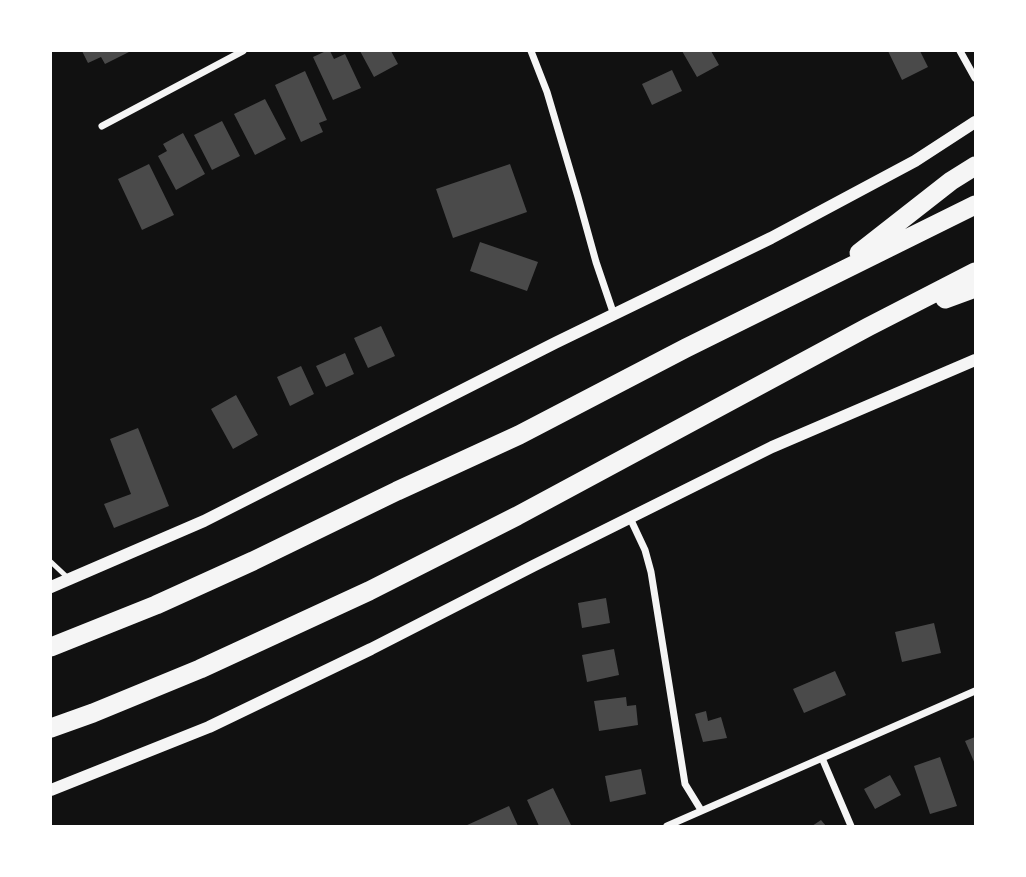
<!DOCTYPE html>
<html>
<head>
<meta charset="utf-8">
<style>
  body { margin:0 }
  #map { position:relative; width:1026px; height:877px; overflow:hidden; background:#111; font-family:"Archivo Narrow",sans-serif }
  canvas { display:block }
  .frame { position:absolute; inset:0; border:52px solid #fff; pointer-events:none }
</style>
</head>
<body>
<div id="map">
<canvas width="1026" height="877"></canvas>
<div class="frame"></div>
</div>
<script>
const context = document.querySelector('canvas').getContext('2d');
context.lineJoin = 'round';
function fill(path, color) {
  context.fillStyle = color;
  context.fill(path, 'evenodd');
}
function toPath(rows) {
  const path = new Path2D();
  for (const r of rows) {
    path.moveTo(r[0], r[1]);
    for (let i = 2; i < r.length; i += 2) path.lineTo(r[i], r[i + 1]);
  }
  return path;
}
function trace(path, color, width, dash) {
  context.strokeStyle = color;
  context.lineWidth = width;
  context.lineCap = dash ? 'butt' : 'round';
  context.setLineDash(dash || []);
  context.stroke(path);
}
fill(toPath([
  [82,51,131,51,105,64,101,57,88,63],
  [326,51,330,51,334,59,345,54,361,88,333,100,313,57],
  [360,51,391,51,398,64,374,77],
  [682,51,711,51,719,65,697,77],
  [888,51,920,51,928,67,902,80],
  [672,70,682,91,652,105,642,84],
  [305,71,327,120,319,123,323,132,301,142,275,85],
  [265,99,286,139,255,155,234,114],
  [222,121,240,156,212,170,194,135],
  [183,133,205,174,176,190,158,156,167,151,163,144],
  [149,164,174,215,142,230,118,179],
  [510,164,527,212,453,238,436,189],
  [480,242,538,262,527,291,470,271],
  [381,326,395,356,368,368,354,338],
  [345,353,354,374,326,387,316,366],
  [301,366,314,394,290,406,277,377],
  [236,395,258,435,233,449,211,409],
  [138,428,169,506,114,528,104,504,131,494,110,439],
  [606,598,610,623,582,628,578,603],
  [934,623,941,653,902,662,895,632],
  [614,649,619,675,587,682,582,655],
  [835,671,846,695,804,713,793,689],
  [626,697,627,706,636,705,638,725,599,731,594,701],
  [706,711,708,721,721,717,727,738,703,742,695,714],
  [975,737,975,764,965,741],
  [940,757,957,806,930,814,914,766],
  [641,769,646,794,610,802,605,776],
  [890,775,901,795,875,809,864,789],
  [553,788,571,825,569,826,539,826,527,800],
  [509,806,518,826,465,826],
  [821,820,826,826,812,826]
]), '#4a4a4a');
trace(toPath([
  [51,562,67,577]
]), '#f5f5f5', 5);
trace(toPath([
  [531,51,547,92,578,197,596,262,614,315],
  [960,51,975,78],
  [102,126,243,51],
  [630,518,645,550,651,572,685,784,701,810],
  [822,758,851,826],
  [667,826,975,691]
]), '#f5f5f5', 7);
trace(toPath([
  [51,587,204,521,555,343,771,238,915,161,975,122],
  [51,790,209,727,371,649,533,566,772,447,975,360]
]), '#f5f5f5', 12);
trace(toPath([
  [859,253,951,181,975,166],
  [945,299,975,288],
  [51,647,156,605,253,561,397,491,519,435,686,348,975,205],
  [51,728,93,713,200,669,369,591,517,516,868,327,975,272]
]), '#f5f5f5', 19);
</script>
</body>
</html>
